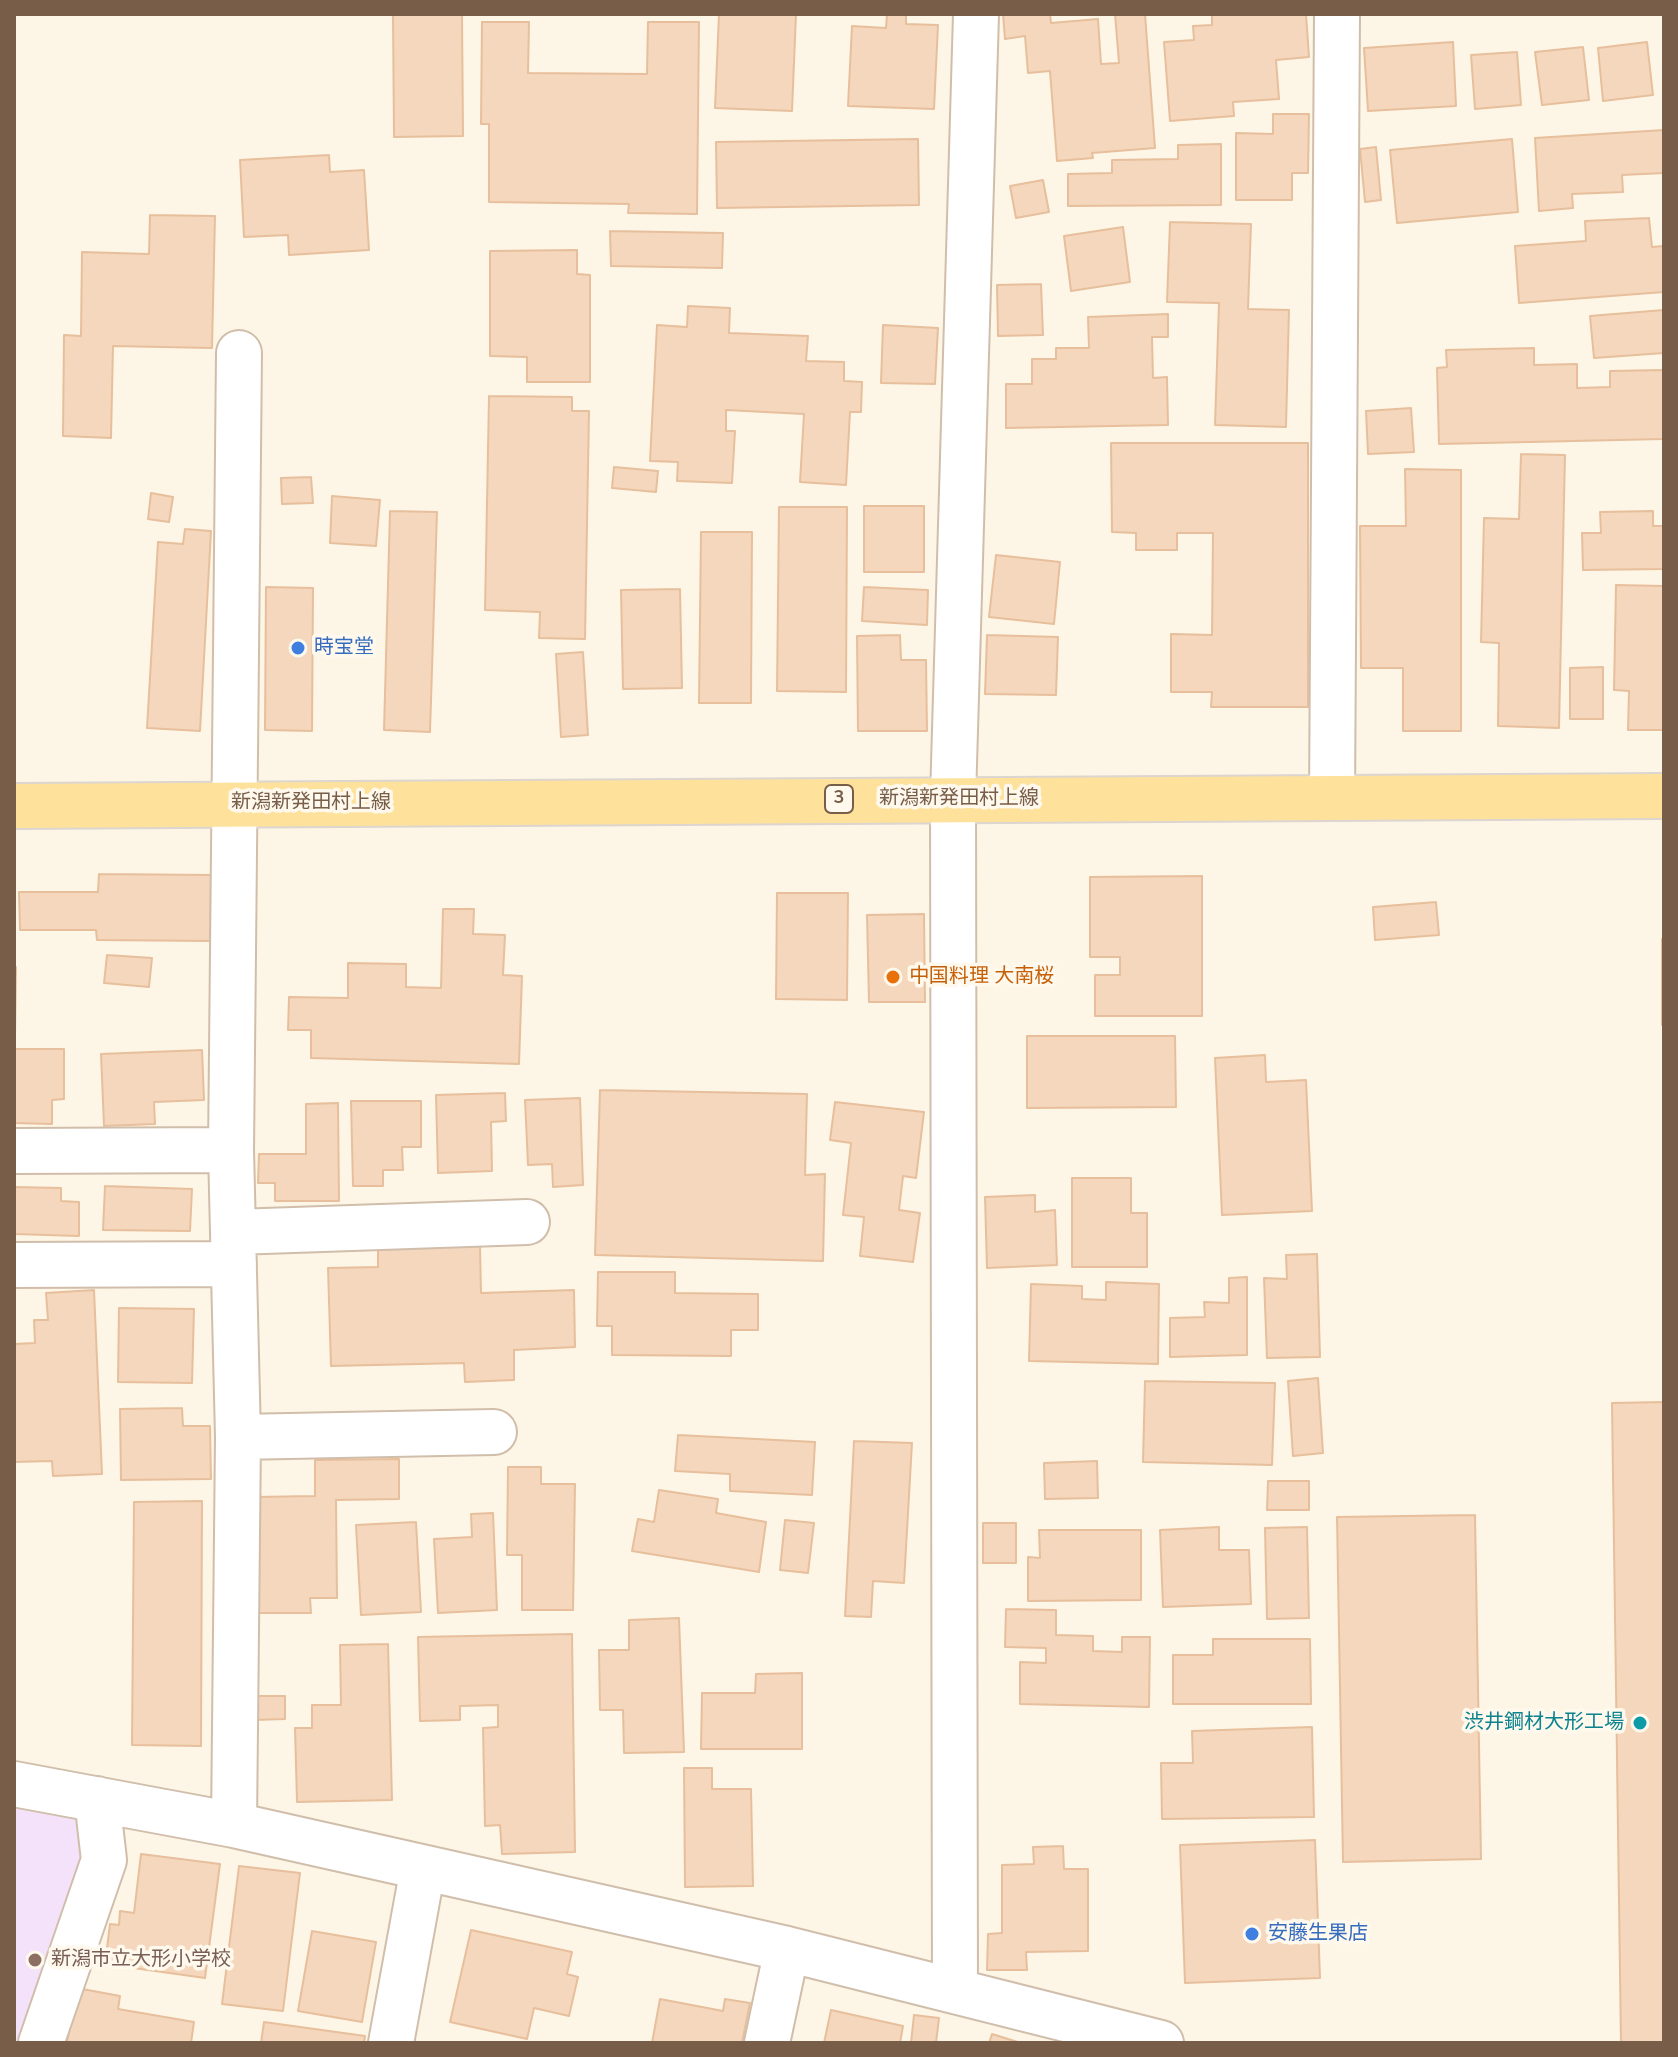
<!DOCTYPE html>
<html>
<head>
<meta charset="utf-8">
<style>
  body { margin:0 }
  #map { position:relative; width:1678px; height:2057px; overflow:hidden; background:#fdf6e6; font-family:"Nunito Sans",sans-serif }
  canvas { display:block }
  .frame { position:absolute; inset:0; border:16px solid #785e49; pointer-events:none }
</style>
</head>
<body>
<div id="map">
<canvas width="1678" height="2057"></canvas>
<div class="frame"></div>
</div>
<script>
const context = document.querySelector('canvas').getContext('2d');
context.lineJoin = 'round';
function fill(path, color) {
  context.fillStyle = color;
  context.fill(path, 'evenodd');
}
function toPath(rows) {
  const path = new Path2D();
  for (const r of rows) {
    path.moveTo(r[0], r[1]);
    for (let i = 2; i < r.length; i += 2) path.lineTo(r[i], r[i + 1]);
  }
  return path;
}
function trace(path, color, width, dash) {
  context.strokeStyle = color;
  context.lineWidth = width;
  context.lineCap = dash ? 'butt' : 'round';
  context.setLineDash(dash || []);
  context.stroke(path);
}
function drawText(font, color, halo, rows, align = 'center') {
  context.font = font + ' "Nunito Sans","Noto Sans JP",sans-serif';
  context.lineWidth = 7;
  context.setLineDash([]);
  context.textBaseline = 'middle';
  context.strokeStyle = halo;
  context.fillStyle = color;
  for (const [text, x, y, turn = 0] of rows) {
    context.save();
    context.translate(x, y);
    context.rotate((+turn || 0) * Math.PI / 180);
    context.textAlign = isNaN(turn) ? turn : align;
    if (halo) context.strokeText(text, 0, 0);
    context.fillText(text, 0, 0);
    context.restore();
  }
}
fill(toPath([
  [14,1803,78,1815,87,1877,26,2043,14,2043]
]), '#f3e2fa');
const building = toPath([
  [393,14,462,14,463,136,394,137,393,14],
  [719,14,796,14,792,111,715,108,719,14],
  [887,14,906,14,906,24,938,25,934,109,848,106,852,26,886,28,887,14],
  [1003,14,1050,14,1051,23,1098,19,1101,64,1119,63,1115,14,1145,14,1155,148,1092,153,1093,158,1057,161,1050,71,1028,73,1025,36,1005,39,1003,14],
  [1212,14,1306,14,1309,57,1276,60,1279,99,1233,102,1234,116,1170,121,1164,42,1194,40,1193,26,1212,25,1212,14],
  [482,22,529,22,528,73,647,74,648,22,699,22,697,214,628,213,629,204,489,202,489,124,481,124,482,22],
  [1453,42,1456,106,1368,111,1364,48,1453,42],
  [1647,42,1653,95,1603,101,1598,48,1647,42],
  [1583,47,1589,100,1542,105,1535,52,1583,47],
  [1517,52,1521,105,1475,109,1471,55,1517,52],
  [1273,114,1309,114,1308,173,1292,173,1292,200,1236,200,1236,133,1273,134,1273,114],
  [1664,130,1664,173,1622,175,1623,192,1572,194,1573,208,1539,211,1535,138,1664,130],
  [918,139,919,205,717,208,716,142,918,139],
  [1512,139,1518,212,1397,223,1390,150,1512,139],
  [1221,144,1221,205,1068,206,1068,174,1112,173,1112,160,1178,159,1178,145,1221,144],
  [1376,147,1381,200,1365,202,1360,149,1376,147],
  [329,155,330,172,364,170,369,250,289,255,288,235,244,237,240,160,329,155],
  [1043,180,1049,212,1016,218,1010,186,1043,180],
  [150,215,215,216,212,348,113,346,111,438,63,436,64,335,81,336,82,252,149,254,150,215],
  [1649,218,1652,247,1664,246,1664,292,1519,303,1515,246,1586,241,1585,221,1649,218],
  [1170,222,1251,224,1248,309,1289,310,1286,427,1215,425,1219,303,1167,302,1170,222],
  [1123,227,1130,282,1071,291,1064,236,1123,227],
  [610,231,723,233,722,268,611,266,610,231],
  [577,250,577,274,590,275,590,382,527,382,527,357,490,356,490,251,577,250],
  [1041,284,1043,335,998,336,997,285,1041,284],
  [688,306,730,308,729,333,808,336,806,361,844,362,844,381,862,382,861,412,850,412,846,485,800,482,804,414,726,410,726,431,735,431,732,483,677,481,678,462,650,461,657,325,687,327,688,306],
  [1664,310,1664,353,1594,358,1590,316,1664,310],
  [1168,314,1168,337,1152,337,1153,378,1167,377,1168,425,1006,428,1006,384,1032,384,1032,359,1056,359,1056,348,1089,348,1088,317,1168,314],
  [883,325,938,328,935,384,881,383,883,325],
  [1534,348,1534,365,1577,364,1577,388,1610,387,1610,371,1664,370,1664,439,1439,444,1437,368,1447,367,1446,350,1534,348],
  [489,396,572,397,572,411,589,411,585,639,539,638,540,612,485,610,489,396],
  [1411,408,1414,452,1368,454,1366,411,1411,408],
  [1111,443,1308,443,1308,707,1211,707,1212,692,1171,692,1171,634,1212,635,1213,533,1177,533,1177,550,1136,550,1136,533,1112,532,1111,443],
  [1521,454,1565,455,1559,728,1498,726,1499,643,1481,642,1484,518,1519,519,1521,454],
  [614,467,658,471,656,492,612,488,614,467],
  [1405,469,1461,470,1461,731,1403,731,1403,668,1361,668,1360,526,1406,526,1405,469],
  [311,477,313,503,282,504,281,478,311,477],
  [151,493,173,497,169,522,148,519,151,493],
  [332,496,380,500,376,546,330,543,332,496],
  [864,506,924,506,924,572,864,572,864,506],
  [779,507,847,507,846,692,777,691,779,507],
  [390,511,437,512,430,732,384,730,390,511],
  [1653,511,1653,526,1664,526,1664,569,1583,570,1582,533,1601,533,1600,512,1653,511],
  [185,529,211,531,200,731,147,728,158,542,183,544,185,529],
  [701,532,752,532,751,703,699,703,701,532],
  [996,555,1060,562,1054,624,989,617,996,555],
  [1616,585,1664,586,1664,730,1628,730,1629,691,1614,690,1616,585],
  [266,587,313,588,312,731,265,730,266,587],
  [864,587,928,590,927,625,862,621,864,587],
  [680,589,682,688,623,689,621,590,680,589],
  [900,635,901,660,926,660,927,731,858,731,857,636,900,635],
  [987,635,1058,637,1056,695,985,694,987,635],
  [583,652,588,735,561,737,556,654,583,652],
  [1603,667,1603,719,1570,719,1570,668,1603,667],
  [99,874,211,875,210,941,97,940,96,930,20,930,19,892,98,892,99,874],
  [1202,876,1202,1016,1095,1016,1095,975,1120,975,1120,957,1090,957,1090,877,1202,876],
  [777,893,848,893,847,1000,776,999,777,893],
  [1436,902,1439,935,1375,940,1373,907,1436,902],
  [443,909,474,909,473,934,505,935,503,975,522,976,519,1064,311,1058,311,1030,288,1030,289,997,348,998,348,963,406,964,406,987,441,988,443,909],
  [924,914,925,1002,869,1002,867,915,924,914],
  [1662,939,1664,939,1664,1025,1662,1025,1662,939],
  [107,955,152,958,149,987,104,983,107,955],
  [14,967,16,967,15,1038,14,1038,14,967],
  [1027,1036,1175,1036,1176,1107,1027,1108,1027,1036],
  [14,1049,64,1049,64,1099,52,1100,52,1124,14,1123,14,1049],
  [202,1050,204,1100,154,1102,155,1124,104,1126,101,1054,202,1050],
  [1265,1055,1266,1082,1306,1080,1312,1211,1222,1215,1215,1058,1265,1055],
  [600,1090,807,1094,805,1175,825,1174,823,1261,595,1255,600,1090],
  [505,1093,506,1121,491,1122,492,1171,438,1173,436,1095,505,1093],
  [580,1098,583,1185,553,1187,552,1164,528,1165,525,1100,580,1098],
  [351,1101,421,1101,421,1147,402,1147,403,1170,383,1170,383,1186,353,1186,351,1101],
  [835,1102,924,1112,916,1178,903,1176,899,1210,920,1213,913,1262,860,1256,864,1217,843,1215,851,1143,830,1140,835,1102],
  [338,1103,339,1201,275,1201,275,1183,258,1183,259,1154,306,1154,306,1104,338,1103],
  [1072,1178,1131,1178,1131,1213,1147,1213,1147,1267,1072,1267,1072,1178],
  [105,1186,192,1189,190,1231,103,1230,105,1186],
  [14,1187,61,1188,61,1201,79,1202,79,1236,14,1234,14,1187],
  [1035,1195,1035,1212,1055,1210,1057,1265,987,1268,985,1197,1035,1195],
  [480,1246,481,1293,574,1290,575,1347,514,1350,514,1380,465,1382,464,1363,331,1366,328,1268,378,1267,378,1249,480,1246],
  [1317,1254,1320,1357,1267,1358,1264,1278,1287,1279,1286,1255,1317,1254],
  [598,1272,675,1272,675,1293,758,1294,758,1330,731,1330,731,1356,612,1355,612,1326,597,1326,598,1272],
  [1247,1277,1247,1355,1170,1357,1170,1318,1205,1317,1204,1302,1229,1303,1229,1278,1247,1277],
  [1106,1282,1159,1284,1158,1364,1029,1361,1031,1284,1082,1286,1082,1299,1106,1300,1106,1282],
  [94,1290,102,1474,53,1476,52,1461,14,1462,14,1344,35,1343,34,1320,48,1320,46,1293,94,1290],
  [119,1308,194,1309,192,1383,118,1382,119,1308],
  [1318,1378,1323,1453,1293,1456,1288,1381,1318,1378],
  [1145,1381,1275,1383,1272,1465,1143,1462,1145,1381],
  [1664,1402,1664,2043,1621,2043,1612,1403,1664,1402],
  [182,1408,183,1426,210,1426,211,1479,121,1480,120,1409,182,1408],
  [678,1435,815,1442,812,1495,730,1491,730,1474,675,1471,678,1435],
  [854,1441,912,1443,904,1583,873,1581,871,1617,845,1616,854,1441],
  [399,1459,399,1499,336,1500,337,1598,310,1598,311,1613,256,1613,255,1497,315,1496,315,1460,399,1459],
  [1097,1461,1098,1498,1045,1499,1044,1463,1097,1461],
  [508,1467,541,1467,541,1484,575,1484,573,1610,522,1610,522,1555,507,1555,508,1467],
  [1268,1481,1309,1481,1309,1510,1267,1510,1268,1481],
  [659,1490,718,1499,716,1513,766,1522,759,1572,632,1551,638,1519,654,1522,659,1490],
  [202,1501,201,1746,132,1745,134,1502,202,1501],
  [493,1513,497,1610,438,1613,434,1539,472,1537,471,1514,493,1513],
  [1475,1515,1481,1859,1343,1862,1337,1517,1475,1515],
  [785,1520,814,1523,808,1573,780,1570,785,1520],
  [416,1522,421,1612,361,1615,356,1525,416,1522],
  [983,1523,1016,1523,1016,1563,983,1563,983,1523],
  [1219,1527,1219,1550,1249,1550,1251,1604,1163,1607,1160,1530,1219,1527],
  [1307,1527,1309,1618,1267,1619,1265,1528,1307,1527],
  [1039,1530,1141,1530,1141,1600,1028,1601,1028,1557,1040,1558,1039,1530],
  [1006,1609,1056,1610,1056,1635,1093,1636,1093,1651,1122,1652,1122,1637,1150,1637,1149,1707,1020,1704,1020,1662,1046,1663,1046,1648,1005,1647,1006,1609],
  [679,1618,684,1752,624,1753,623,1710,600,1710,599,1650,629,1650,629,1620,679,1618],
  [572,1634,575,1852,502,1854,500,1825,485,1826,483,1728,498,1727,498,1705,460,1706,460,1720,420,1721,418,1637,572,1634],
  [1213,1639,1310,1639,1311,1704,1173,1704,1173,1655,1213,1655,1213,1639],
  [388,1644,392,1800,297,1802,295,1728,312,1728,312,1705,341,1705,340,1645,388,1644],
  [802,1673,802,1749,701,1749,702,1693,755,1693,756,1674,802,1673],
  [255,1696,285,1696,285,1719,255,1720,255,1696],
  [1312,1727,1314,1817,1162,1819,1161,1763,1193,1763,1192,1731,1312,1727],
  [684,1768,712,1768,712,1789,751,1789,753,1886,685,1887,684,1768],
  [1315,1840,1320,1978,1185,1983,1180,1845,1315,1840],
  [1063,1846,1064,1869,1088,1869,1088,1951,1026,1952,1027,1970,987,1970,988,1934,1002,1933,1002,1865,1034,1864,1033,1847,1063,1846],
  [141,1854,220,1864,205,1978,105,1964,110,1924,119,1925,120,1911,134,1913,141,1854],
  [239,1866,300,1873,283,2011,222,2004,239,1866],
  [471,1930,572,1952,567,1974,578,1977,569,2016,534,2008,527,2039,450,2022,471,1930],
  [312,1931,376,1942,362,2022,298,2011,312,1931],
  [77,1988,120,1996,118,2009,194,2022,191,2043,67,2042,77,1988],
  [660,1999,723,2011,725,1999,750,2003,742,2043,652,2043,660,1999],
  [831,2010,903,2026,900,2043,824,2043,831,2010],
  [914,2015,939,2018,936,2043,911,2043,914,2015],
  [264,2022,365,2036,364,2043,261,2043,264,2022],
  [992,2034,1021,2043,989,2043,992,2034]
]);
fill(building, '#f4d7bc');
trace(building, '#e7bf9c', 2);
const street = toPath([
  [1332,798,1337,14],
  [14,1151,231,1150],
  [235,1232,527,1222],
  [14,1265,234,1264],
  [238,1437,494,1432],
  [14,1784,234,1825,787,1949,1161,2043],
  [234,1825,238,1437,231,1150,239,353],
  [955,1991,953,798,976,14],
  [41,2043,104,1860,97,1799],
  [391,2043,423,1868],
  [767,2043,787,1949]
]);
const primary = toPath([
  [14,806,1664,796]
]);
trace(street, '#d0beab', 48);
trace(primary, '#dcd5d0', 48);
trace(street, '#fff', 44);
trace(primary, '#fee29c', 44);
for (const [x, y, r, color] of [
  [298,648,8,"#3f7fe0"],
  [893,977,8,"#e8710a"],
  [1640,1723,8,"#0f9aa8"],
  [1252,1934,8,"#3f7fe0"],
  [35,1960,8,"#8d6e63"]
]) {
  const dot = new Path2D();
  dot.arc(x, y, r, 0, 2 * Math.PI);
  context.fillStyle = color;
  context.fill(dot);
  trace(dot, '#fff9ed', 3);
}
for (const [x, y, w] of [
  [839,799,28]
]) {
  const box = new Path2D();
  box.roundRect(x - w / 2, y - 14, w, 28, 6);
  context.fillStyle = '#fff9ed';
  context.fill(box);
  trace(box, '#785e49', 2);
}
drawText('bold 18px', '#785e49', null, [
  ["3",839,799]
]);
drawText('20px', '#366cbe', '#fff9ed', [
  ["時宝堂",314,648],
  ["安藤生果店",1268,1934]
], 'left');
drawText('20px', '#785e49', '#fff9ed', [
  ["新潟新発田村上線",959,799],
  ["新潟新発田村上線",311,803]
]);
drawText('20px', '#c56008', '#fff9ed', [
  ["中国料理 大南桜",909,977]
], 'left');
drawText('20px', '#0d838f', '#fff9ed', [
  ["渋井鋼材大形工場",1624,1723]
], 'right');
drawText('20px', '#785e54', '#fff9ed', [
  ["新潟市立大形小学校",51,1960]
], 'left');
</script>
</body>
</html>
